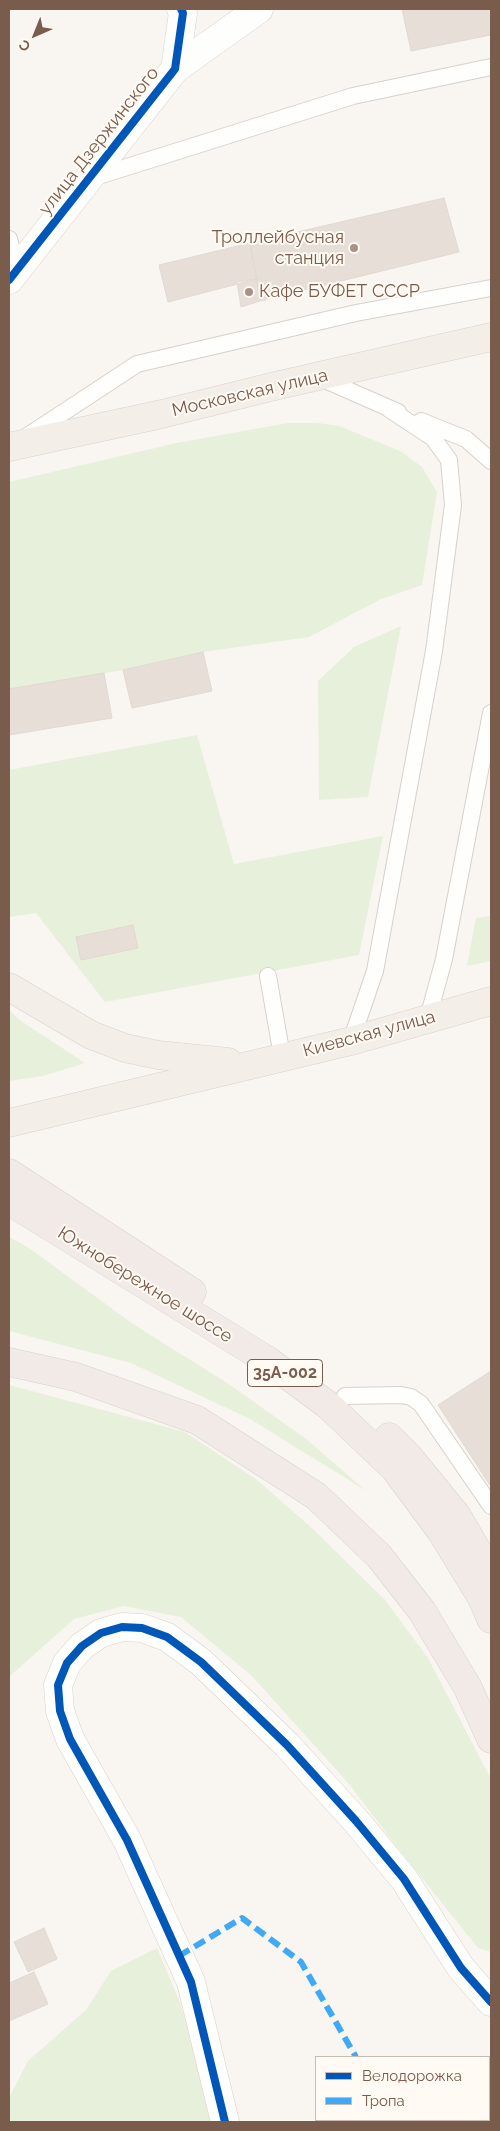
<!DOCTYPE html>
<html>
<head>
<meta charset="utf-8">
<style>
  body { margin:0 }
  #map { position:relative; width:500px; height:2131px; overflow:hidden; background:#f9f5f0; font-family:Raleway,sans-serif }
  canvas { display:block }
  .frame { position:absolute; inset:0; border:10px solid #7a5c4d; pointer-events:none }
  .legend { position:absolute; left:315px; top:2056px; width:175px; height:65px; box-sizing:border-box; background:#fffaf3; border:1px solid #cabbb1; margin:0; padding:6px 9px; list-style:none; font-size:15px; color:#7a5c4d }
  .legend li { display:flex; align-items:center; gap:10px; height:25px }
  .legend b { width:25px; border:1px solid #cabbb1 }
  .north { position:absolute; left:10px; top:10px; width:50px; height:50px; -webkit-text-stroke:4px #fffaf3; paint-order:stroke; rotate:224deg; font-size:14px; font-weight:700; line-height:20px; text-align:center; color:#7a5c4d }
  .north::after { content:''; display:block; margin:auto; width:18px; height:22px; background:#7a5c4d; clip-path:polygon(50% 0,100% 100%,50% 72%,0 100%) }
</style>
</head>
<body>
<div id="map">
<canvas width="500" height="2131"></canvas>
<div class="frame"></div>
<ul class="legend">
<li><b style="height:6px;background:#0057b8"></b>Велодорожка</li>
<li><b style="height:6px;background:#3fa9f5"></b>Тропа</li>
</ul>
<div class="north">С</div>
</div>
<script>
const context = document.querySelector('canvas').getContext('2d');
context.lineJoin = 'round';
function fill(path, color) {
  context.fillStyle = color;
  context.fill(path, 'evenodd');
}
function toPath(rows) {
  const path = new Path2D();
  for (const r of rows) {
    path.moveTo(r[0], r[1]);
    for (let i = 2; i < r.length; i += 2) path.lineTo(r[i], r[i + 1]);
  }
  return path;
}
function trace(path, color, width, dash) {
  context.strokeStyle = color;
  context.lineWidth = width;
  context.lineCap = dash ? 'butt' : 'round';
  context.setLineDash(dash || []);
  context.stroke(path);
}
function drawText(font, color, halo, rows, align = 'center') {
  context.font = font + ' Raleway,sans-serif';
  context.lineWidth = 4;
  context.setLineDash([]);
  context.textBaseline = 'middle';
  context.strokeStyle = halo;
  context.fillStyle = color;
  for (const [text, x, y, turn = 0] of rows) {
    context.save();
    context.translate(x, y);
    context.rotate((+turn || 0) * Math.PI / 180);
    context.textAlign = isNaN(turn) ? turn : align;
    if (halo) context.strokeText(text, 0, 0);
    context.fillText(text, 0, 0);
    context.restore();
  }
}
fill(toPath([
  [288,423,317,423,339,426,400,451,422,467,437,492,422,585,381,599,309,637,203,652,123,670,9,689,9,482,177,443],
  [401,626,368,797,319,800,318,681,354,647],
  [197,735,234,864,383,836,359,955,105,1002,36,913,9,917,9,770],
  [491,916,491,961,467,966,476,918],
  [9,1010,21,1021,85,1063,43,1076,9,1081],
  [9,1237,29,1248,133,1324,227,1383,305,1438,365,1490,250,1419,131,1363,9,1331],
  [9,1385,185,1432,257,1480,314,1530,385,1600,428,1658,491,1779,491,1952,478,1948,393,1842,350,1785,252,1676,181,1617,124,1606,74,1619,9,1677],
  [157,1948,181,2005,212,2122,9,2122,9,2098,28,2061,86,2010,111,1971]
]), '#e7f0db');
const building = toPath([
  [402,9,491,9,491,35,411,51,402,9],
  [444,198,459,252,260,301,250,243,444,198],
  [250,243,257,279,168,302,159,265,250,243],
  [257,279,260,301,241,307,237,282,257,279],
  [203,652,212,691,132,708,123,670,203,652],
  [104,673,112,718,9,735,9,689,104,673],
  [133,925,138,948,81,960,76,937,133,925],
  [491,1371,491,1487,438,1405,491,1371],
  [44,1928,57,1959,28,1972,14,1942,44,1928],
  [34,1972,48,2004,9,2021,9,1983,34,1972]
]);
fill(building, '#e6ded7');
trace(building, '#e2d8d2', 1);
const lane = toPath([
  [92,178,353,96,491,67],
  [9,239,17,270],
  [318,377,398,412],
  [421,421,466,439,491,461],
  [26,437,137,364,356,313,491,288],
  [268,976,282,1056],
  [428,1018,444,959,491,713],
  [351,1041,375,971,434,651,453,505,449,460,433,438,389,409],
  [345,1396,401,1395,411,1397,421,1404,491,1506]
]);
const street = toPath([
  [175,69,259,9]
]);
const secondary = toPath([
  [9,280,175,69,183,13,181,9],
  [225,2122,191,1982,127,1840,70,1739,60,1711,58,1685,67,1663,82,1646,101,1633,122,1627,142,1628,167,1637,201,1662,287,1745,356,1821,404,1879,461,1968,491,2002]
]);
const primary = toPath([
  [9,447,162,414,275,386,491,337],
  [9,987,91,1035,125,1048,158,1055,228,1062],
  [9,1123,351,1041,491,1001]
]);
const highway = toPath([
  [9,1173,192,1292],
  [9,1201,267,1360,329,1406,395,1469,441,1531,482,1598,491,1619],
  [9,1362,76,1377,197,1420,316,1496,379,1556,422,1611,468,1688,491,1739],
  [389,1437,409,1457,457,1516,491,1574]
]);
trace(lane, '#d7d1cb', 18);
trace(street, '#d7d1cb', 29);
trace(secondary, '#d9d2cb', 29);
trace(primary, '#dad1cc', 29);
trace(highway, '#dad1cc', 29);
trace(lane, '#fefefd', 16);
trace(street, '#fefefd', 28);
trace(secondary, '#fefefd', 28);
trace(primary, '#f3eee8', 28);
trace(highway, '#f2eae7', 28);
trace(toPath([
  [179,1956,242,1918,301,1962,356,2057],
  [389,2120,390,2122]
]), '#3fa9f5', 6, [12, 6]);
trace(toPath([
  [9,280,175,69,183,13,181,9],
  [225,2122,191,1982,127,1840,70,1739,60,1711,58,1685,67,1663,82,1646,101,1633,122,1627,142,1628,167,1637,201,1662,287,1745,356,1821,404,1879,461,1968,491,2002]
]), '#0057b8', 8);
for (const [x, y, r, color] of [
  [354,248,5,"#a69286"],
  [249,292,5,"#a69286"]
]) {
  const dot = new Path2D();
  dot.arc(x, y, r, 0, 2 * Math.PI);
  context.fillStyle = color;
  context.fill(dot);
  trace(dot, '#fffaf3', 2);
}
for (const [x, y, w] of [
  [285,1373,75]
]) {
  const box = new Path2D();
  box.roundRect(x - w / 2, y - 13.5, w, 27, 4);
  context.fillStyle = '#fffaf3';
  context.fill(box);
  trace(box, '#7a5c4d', 1);
}
drawText('bold 16px', '#7a5c4d', null, [
  ["35А-002",285,1373]
]);
drawText('18px', '#7a5c4d', '#fffaf3', [
  ["улица Дзержинского",99,141,-52],
  ["Московская улица",250,393,-13],
  ["Киевская улица",369,1034,-15],
  ["Южнобережное шоссе",145,1285,32]
]);
drawText('18px', '#7a5c4d', '#fffaf3', [
  ["Троллейбусная",344,238],
  ["станция",344,259],
  ["Кафе БУФЕТ СССР",259,292,"left"]
], 'right');
</script>
</body>
</html>
